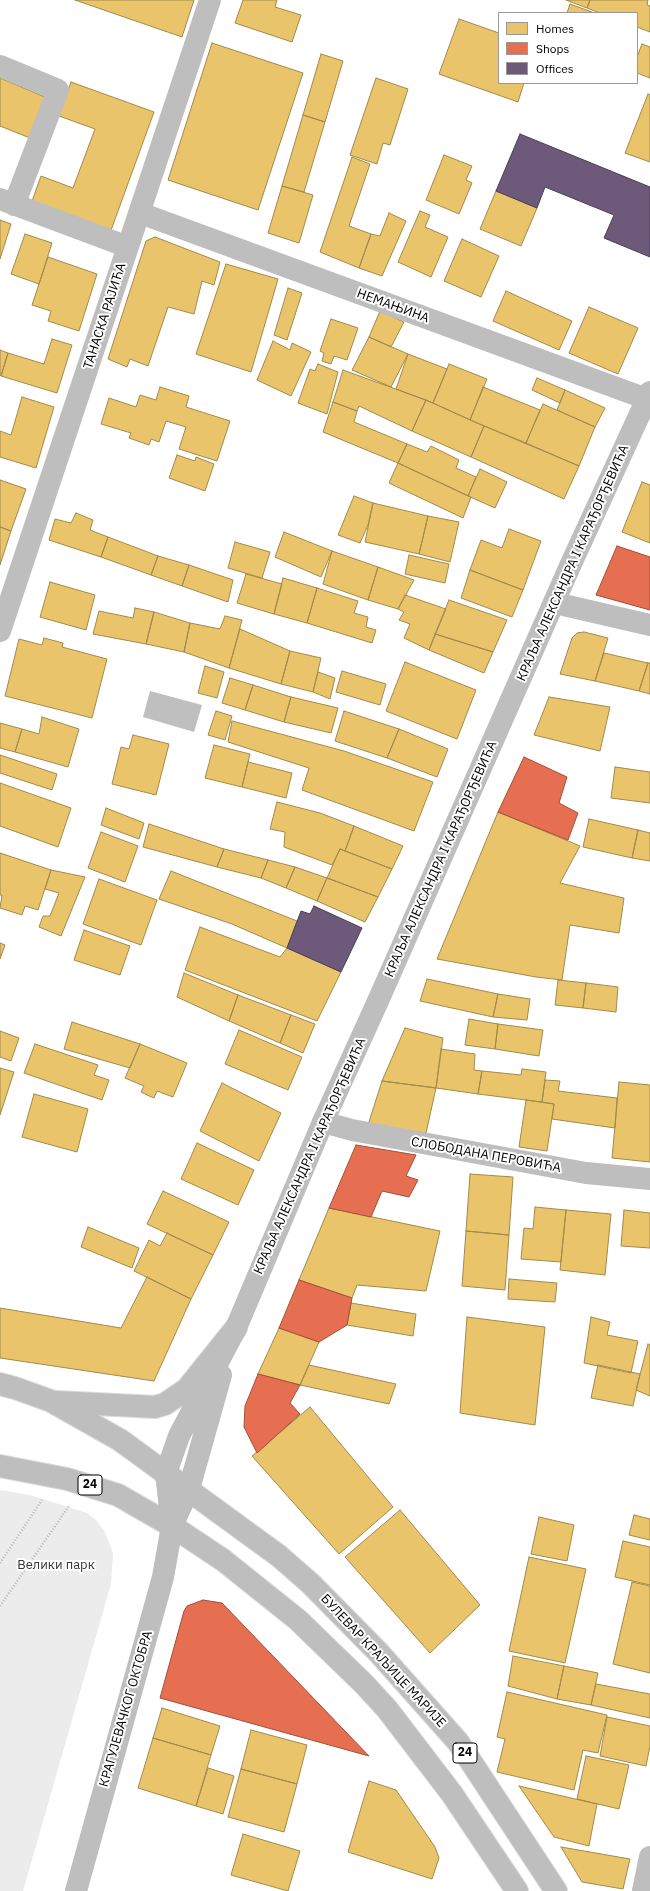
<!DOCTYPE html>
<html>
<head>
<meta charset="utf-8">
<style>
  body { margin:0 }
  #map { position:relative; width:650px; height:1891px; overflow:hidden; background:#fff; font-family:"IBM Plex Sans",sans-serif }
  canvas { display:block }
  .legend { position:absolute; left:498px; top:12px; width:140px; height:72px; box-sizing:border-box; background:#fff; border:1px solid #999; margin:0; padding:5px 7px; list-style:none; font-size:12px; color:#000 }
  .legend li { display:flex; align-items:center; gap:8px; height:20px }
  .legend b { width:20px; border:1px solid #999 }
</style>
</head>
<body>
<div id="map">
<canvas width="650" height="1891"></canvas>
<ul class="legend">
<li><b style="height:11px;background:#e9c46a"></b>Homes</li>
<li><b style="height:11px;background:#e76f51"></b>Shops</li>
<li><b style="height:11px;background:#6d597a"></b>Offices</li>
</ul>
</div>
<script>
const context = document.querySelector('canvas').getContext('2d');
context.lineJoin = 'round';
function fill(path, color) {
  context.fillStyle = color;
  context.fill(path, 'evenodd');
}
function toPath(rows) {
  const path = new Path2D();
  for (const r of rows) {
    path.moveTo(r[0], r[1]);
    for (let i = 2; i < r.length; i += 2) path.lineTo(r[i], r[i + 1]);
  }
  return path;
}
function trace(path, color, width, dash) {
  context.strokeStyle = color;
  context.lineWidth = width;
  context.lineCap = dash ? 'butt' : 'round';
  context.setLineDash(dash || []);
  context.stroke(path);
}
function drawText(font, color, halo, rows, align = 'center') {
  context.font = font + ' "IBM Plex Sans",sans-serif';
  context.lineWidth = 4;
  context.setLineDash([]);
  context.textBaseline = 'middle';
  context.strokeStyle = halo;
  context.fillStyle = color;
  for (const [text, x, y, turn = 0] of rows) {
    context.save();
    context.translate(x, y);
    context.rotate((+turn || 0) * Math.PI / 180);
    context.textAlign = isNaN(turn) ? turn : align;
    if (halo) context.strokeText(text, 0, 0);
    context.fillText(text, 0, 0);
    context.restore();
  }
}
fill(toPath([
  [0,1490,30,1495,87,1513,95,1519,105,1532,113,1553,111,1584,23,1891,0,1891]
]), '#ececec');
fill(toPath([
  [150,691,202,705,194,732,143,717]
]), '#bfbfbf');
const homes = toPath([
  [75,0,194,0,182,37,75,0],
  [243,0,277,0,275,7,301,15,292,42,235,23,243,0],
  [566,0,590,0,587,8,566,0],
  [590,0,648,0,647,5,650,6,650,32,637,27,637,13,600,13,587,8,590,0],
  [570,4,592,12,592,13,567,13,570,4],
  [459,19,499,33,499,83,524,83,518,102,439,74,459,19],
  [212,43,303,73,258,210,168,180,212,43],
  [642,44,650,47,650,78,637,73,637,57,642,44],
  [321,54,343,61,325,122,303,115,321,54],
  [0,78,52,100,35,140,0,126,0,78],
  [376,78,408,89,390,145,383,143,377,164,350,155,376,78],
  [71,82,154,112,110,233,31,204,41,176,73,188,95,129,59,116,71,82],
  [648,94,650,95,650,162,625,153,648,94],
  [303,115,325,122,304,192,282,186,303,115],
  [444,155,472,166,466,180,472,183,459,214,426,200,444,155],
  [352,157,370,164,349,226,371,234,359,268,320,252,352,157],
  [282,186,313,195,299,243,268,233,282,186],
  [496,191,537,208,521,246,480,229,496,191],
  [420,211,430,215,425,227,448,237,431,277,398,262,420,211],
  [389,213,406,221,382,276,359,268,371,234,380,236,389,213],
  [0,220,11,224,0,259,0,220],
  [25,234,52,243,39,284,11,274,25,234],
  [155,237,220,262,214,285,202,281,194,314,168,307,148,366,130,359,127,367,108,359,146,241,155,237],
  [462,239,499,256,481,297,444,281,462,239],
  [48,257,97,274,79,331,48,321,51,311,32,305,48,257],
  [226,264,278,279,251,372,196,354,226,264],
  [288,288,302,293,287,340,274,335,288,288],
  [506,291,572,321,559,350,493,321,506,291],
  [589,307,638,328,618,374,569,353,589,307],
  [380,311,404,322,391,347,369,337,380,311],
  [331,319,358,328,347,360,334,356,331,364,322,361,324,353,320,351,331,319],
  [369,337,408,354,391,387,352,370,369,337],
  [52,339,72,345,57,393,1,376,8,353,44,364,52,339],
  [273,341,290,350,292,343,311,352,291,396,257,380,273,341],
  [0,350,8,353,1,376,0,375,0,350],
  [408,354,447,369,433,403,396,389,408,354],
  [318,364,338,372,327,414,298,403,310,369,315,371,318,364],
  [449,364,487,379,470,420,433,403,449,364],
  [343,370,426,400,412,431,359,406,357,411,333,402,343,370],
  [537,378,565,390,560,403,532,390,537,378],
  [160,387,189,396,186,407,230,421,217,461,179,449,186,427,166,421,159,442,151,439,149,445,129,438,131,433,101,424,109,398,136,407,140,395,156,400,160,387],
  [483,387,540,410,526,443,470,420,483,387],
  [565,390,605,408,595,427,557,410,565,390],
  [22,397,54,407,36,468,0,457,0,431,11,435,22,397],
  [426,400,484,426,471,457,412,431,426,400],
  [333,402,357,411,354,422,407,444,398,463,323,432,333,402],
  [543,404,595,427,579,466,526,443,543,404],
  [484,426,579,466,564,499,471,457,484,426],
  [407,444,427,452,431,446,459,460,456,468,476,477,468,496,398,463,407,444],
  [177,455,195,461,196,457,214,464,205,491,169,478,177,455],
  [398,463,471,497,463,518,389,483,398,463],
  [480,469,507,482,495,508,468,496,480,469],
  [0,480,26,489,11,531,0,527,0,480],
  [642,482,650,485,650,543,622,532,642,482],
  [354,496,373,503,368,525,360,543,338,535,354,496],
  [373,503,428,516,419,554,365,542,373,503],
  [76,513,93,520,90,530,108,537,101,557,49,540,55,519,71,523,76,513],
  [428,516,459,522,450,562,419,554,428,516],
  [0,527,11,531,0,565,0,527],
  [509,529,541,541,523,590,470,570,481,540,502,548,509,529],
  [284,532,332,551,321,577,275,557,284,532],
  [108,537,158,556,151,575,101,557,108,537],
  [235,542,270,552,262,578,228,568,235,542],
  [332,551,378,567,368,600,323,584,332,551],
  [409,555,449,564,445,583,405,574,409,555],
  [158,556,189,565,182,586,151,575,158,556],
  [189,565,233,580,228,602,182,586,189,565],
  [378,567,414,580,398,609,368,600,378,567],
  [470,570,523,590,512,617,461,598,470,570],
  [246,574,282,584,274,614,237,603,246,574],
  [283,578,317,588,307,623,274,614,283,578],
  [50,582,95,595,86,630,40,617,50,582],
  [317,588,358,601,354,613,368,617,366,627,376,630,372,643,307,623,317,588],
  [405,595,446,609,429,650,404,638,410,624,399,620,404,612,398,609,405,595],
  [449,600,507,620,493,652,435,634,449,600],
  [135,608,154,612,146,644,93,634,99,611,133,618,135,608],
  [154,612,190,623,184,652,146,644,154,612],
  [225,616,242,620,229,668,184,652,190,623,220,629,225,616],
  [240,629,290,651,281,684,229,668,240,629],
  [584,632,608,638,595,681,560,674,572,638,577,633,584,632],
  [435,634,493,652,484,673,429,650,435,634],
  [44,638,63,643,62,647,107,659,92,718,5,696,19,639,42,645,44,638],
  [290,651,321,658,313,692,281,684,290,651],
  [604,653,648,663,639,691,595,681,604,653],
  [405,662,476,690,457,739,386,711,405,662],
  [648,663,650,663,650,694,639,691,648,663],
  [205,666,224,672,217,698,198,693,205,666],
  [342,671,386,684,380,705,336,692,342,671],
  [318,672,335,678,330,699,313,692,318,672],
  [230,678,253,685,245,710,222,703,230,678],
  [253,685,291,697,284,722,245,710,253,685],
  [291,697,338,708,331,733,284,722,291,697],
  [549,697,610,707,600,751,534,735,549,697],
  [216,711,232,716,225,740,208,735,216,711],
  [344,711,399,729,387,758,335,741,344,711],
  [42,717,79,729,68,767,15,752,22,729,39,734,42,717],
  [232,721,344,751,433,782,414,831,302,790,309,768,228,742,232,721],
  [0,723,22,729,15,752,0,748,0,723],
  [399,729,448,749,437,777,387,758,399,729],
  [133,735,169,744,156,795,112,784,121,747,129,749,133,735],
  [214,745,250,754,242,787,205,778,214,745],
  [0,755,57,774,52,790,0,773,0,755],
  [248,762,292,773,286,798,242,787,248,762],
  [615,767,650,772,650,803,611,798,615,767],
  [0,783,71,808,58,847,0,826,0,783],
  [277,802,320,813,354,826,345,851,340,849,332,865,284,847,285,832,270,829,277,802],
  [106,808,144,823,139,839,101,825,106,808],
  [498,812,580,846,560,883,624,898,619,933,570,925,562,980,536,977,437,959,498,812],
  [589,819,638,830,632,858,583,847,589,819],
  [149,824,224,849,217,867,143,847,149,824],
  [354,826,403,846,392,869,345,851,354,826],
  [638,830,650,833,650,861,632,858,638,830],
  [101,832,138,846,125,882,88,868,101,832],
  [224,849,268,860,261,878,217,867,224,849],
  [340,849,392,869,378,897,327,878,340,849],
  [0,853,51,870,38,910,25,906,22,915,0,908,2,895,0,895,0,853],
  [268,860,295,867,286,888,261,878,268,860],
  [295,867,327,878,317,901,286,888,295,867],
  [51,870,85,877,61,936,39,927,43,916,50,916,59,893,45,889,51,870],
  [171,871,297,921,287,948,232,924,159,899,171,871],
  [327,878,378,897,365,922,317,901,327,878],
  [99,879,157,900,141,945,83,924,99,879],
  [200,927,280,957,287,948,341,972,317,1021,185,970,200,927],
  [84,930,130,946,120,975,74,960,84,930],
  [0,943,5,945,0,959,0,943],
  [184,973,238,995,229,1021,177,997,184,973],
  [427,979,498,994,493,1017,420,1001,427,979],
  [558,980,586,983,583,1008,555,1005,558,980],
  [586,983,618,987,616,1012,583,1008,586,983],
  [498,994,530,999,527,1020,493,1017,498,994],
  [238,995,291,1015,280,1043,229,1021,238,995],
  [291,1015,315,1024,303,1053,280,1043,291,1015],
  [469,1019,498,1024,495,1049,465,1045,469,1019],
  [72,1022,140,1044,130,1068,64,1049,72,1022],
  [498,1024,543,1030,539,1056,495,1049,498,1024],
  [405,1028,443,1038,436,1088,382,1081,405,1028],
  [239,1030,302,1057,288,1090,225,1064,239,1030],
  [0,1031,19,1038,11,1061,0,1057,0,1031],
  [35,1044,98,1065,94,1075,109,1080,102,1100,24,1073,35,1044],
  [140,1044,187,1063,173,1097,157,1091,154,1098,147,1095,141,1092,144,1086,125,1078,140,1044],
  [441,1049,475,1054,474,1070,482,1071,478,1094,436,1088,441,1049],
  [0,1068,14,1072,0,1115,0,1068],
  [522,1069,546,1072,542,1102,478,1094,482,1071,521,1075,522,1069],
  [545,1080,560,1081,558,1091,617,1098,615,1128,552,1119,554,1104,542,1102,545,1080],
  [382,1081,436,1088,426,1133,368,1125,382,1081],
  [619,1082,650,1085,650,1162,612,1158,619,1082],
  [222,1083,281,1113,259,1161,200,1131,222,1083],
  [34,1094,88,1109,77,1152,22,1137,34,1094],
  [526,1100,554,1104,547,1151,519,1147,526,1100],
  [197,1143,254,1170,238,1205,181,1179,197,1143],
  [470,1174,513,1177,509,1235,466,1231,470,1174],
  [163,1191,229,1222,213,1255,147,1224,163,1191],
  [535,1207,566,1210,561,1262,521,1259,524,1228,533,1229,535,1207],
  [329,1208,440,1231,426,1291,357,1285,352,1298,299,1280,329,1208],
  [566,1210,611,1214,605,1275,560,1270,566,1210],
  [624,1210,650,1213,650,1248,621,1246,624,1210],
  [88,1227,139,1248,132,1268,81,1247,88,1227],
  [466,1231,509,1235,505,1290,462,1286,466,1231],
  [167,1233,213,1255,191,1299,134,1271,149,1240,160,1246,167,1233],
  [147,1277,191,1299,154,1381,0,1358,0,1308,121,1328,147,1277],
  [509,1279,557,1283,555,1302,508,1299,509,1279],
  [351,1303,416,1314,413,1336,347,1325,351,1303],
  [467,1317,545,1327,535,1425,460,1413,467,1317],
  [591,1317,610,1322,607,1335,638,1341,631,1373,584,1363,591,1317],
  [279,1328,319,1342,300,1385,258,1374,279,1328],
  [648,1344,650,1345,650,1396,636,1390,648,1344],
  [309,1365,396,1384,389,1404,300,1385,309,1365],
  [598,1365,640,1374,633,1406,591,1398,598,1365],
  [310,1407,393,1507,339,1554,252,1456,310,1407],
  [400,1510,480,1605,430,1653,345,1557,400,1510],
  [634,1515,650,1519,650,1540,629,1535,634,1515],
  [539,1517,574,1525,567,1561,531,1554,539,1517],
  [623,1541,650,1547,650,1585,615,1577,623,1541],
  [529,1557,586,1569,565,1663,509,1651,529,1557],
  [632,1582,650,1586,650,1673,613,1664,632,1582],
  [513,1656,564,1666,557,1699,508,1686,513,1656],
  [564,1666,598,1673,591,1705,557,1699,564,1666],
  [596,1684,650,1694,650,1718,591,1705,596,1684],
  [507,1692,607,1715,598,1753,583,1750,574,1790,497,1772,505,1739,497,1737,507,1692],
  [162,1708,220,1726,211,1755,153,1738,162,1708],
  [607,1717,650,1726,650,1746,646,1766,600,1756,607,1717],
  [251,1730,307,1745,297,1784,241,1769,251,1730],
  [153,1738,211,1755,196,1806,138,1788,153,1738],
  [586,1756,629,1765,619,1809,577,1799,586,1756],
  [208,1768,234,1776,223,1814,196,1806,208,1768],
  [241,1769,297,1784,284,1832,228,1817,241,1769],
  [369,1781,396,1790,435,1847,439,1858,432,1879,348,1852,369,1781],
  [519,1786,597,1804,589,1846,554,1837,519,1786],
  [243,1834,300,1851,288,1891,231,1875,243,1834],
  [561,1847,630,1859,623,1889,582,1882,561,1847]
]);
fill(homes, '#e9c46a');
trace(homes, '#a3894a', 1);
const shops = toPath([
  [617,546,650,557,650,610,596,595,617,546],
  [524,757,567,777,559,803,578,813,568,840,498,812,524,757],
  [356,1145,416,1155,406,1176,418,1180,409,1197,382,1191,371,1217,329,1208,356,1145],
  [299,1280,352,1298,347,1325,319,1342,279,1328,299,1280],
  [258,1374,300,1385,290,1403,300,1414,257,1453,244,1427,245,1406,258,1374],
  [203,1600,222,1603,369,1756,160,1698,184,1611,187,1606,203,1600]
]);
fill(shops, '#e76f51');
trace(shops, '#a24e39', 1);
const offices = toPath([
  [520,134,650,187,650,257,604,238,614,215,545,187,537,208,496,191,520,134],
  [314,906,362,928,341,972,287,948,301,911,310,914,314,906]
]);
fill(offices, '#6d597a');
trace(offices, '#4c3e55', 1);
const primary = toPath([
  [0,1384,15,1388,51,1401,120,1440,279,1556,311,1584,379,1653,458,1742,556,1891],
  [57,1402,155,1407,165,1404,187,1389,236,1328],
  [0,1466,67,1479,118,1495,172,1526,223,1560,298,1620,364,1684,387,1709,452,1794,517,1891]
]);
trace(primary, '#dbdbdb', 24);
trace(toPath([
  [0,1563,42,1500],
  [0,1606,69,1506]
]), '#b9b9b9', 2.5, [1, 2]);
trace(toPath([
  [0,66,58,90,14,205],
  [0,199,128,247],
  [140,213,647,399],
  [555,603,650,625],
  [0,631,210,0],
  [323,1122,352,1130,586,1173,650,1179],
  [643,1891,650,1857]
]), '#bebebe', 22);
trace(toPath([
  [172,1526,166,1473,179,1436,236,1328,323,1122,378,1001,570,566,650,392],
  [76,1891,163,1577,172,1526,189,1489,221,1375]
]), '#bebebe', 22);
trace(primary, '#bebebe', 22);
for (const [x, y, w] of [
  [90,1485,24],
  [465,1753,24]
]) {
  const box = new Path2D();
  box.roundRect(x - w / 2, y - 10, w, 20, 3);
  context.fillStyle = '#fff';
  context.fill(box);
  trace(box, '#000', 1);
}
drawText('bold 12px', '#000', null, [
  ["24",90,1485],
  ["24",465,1753]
]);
drawText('13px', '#000', '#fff', [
  ["НЕМАЊИНА",393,306,20],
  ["ТАНАСКА РАЈИЋА",105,316,-72],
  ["КРАЉА АЛЕКСАНДРА I КАРАЂОРЂЕВИЋА",573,563,-66],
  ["КРАЉА АЛЕКСАНДРА I КАРАЂОРЂЕВИЋА",441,859,-66],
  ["СЛОБОДАНА ПЕРОВИЋА",486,1155,10],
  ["КРАЉА АЛЕКСАНДРА I КАРАЂОРЂЕВИЋА",310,1156,-66],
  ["БУЛЕВАР КРАЉИЦЕ МАРИЈЕ",383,1661,47],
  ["КРАГУЈЕВАЧКОГ ОКТОБРА",126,1709,-74]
]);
drawText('13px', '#333', '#fff', [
  ["Велики парк",56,1565]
]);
</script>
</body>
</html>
